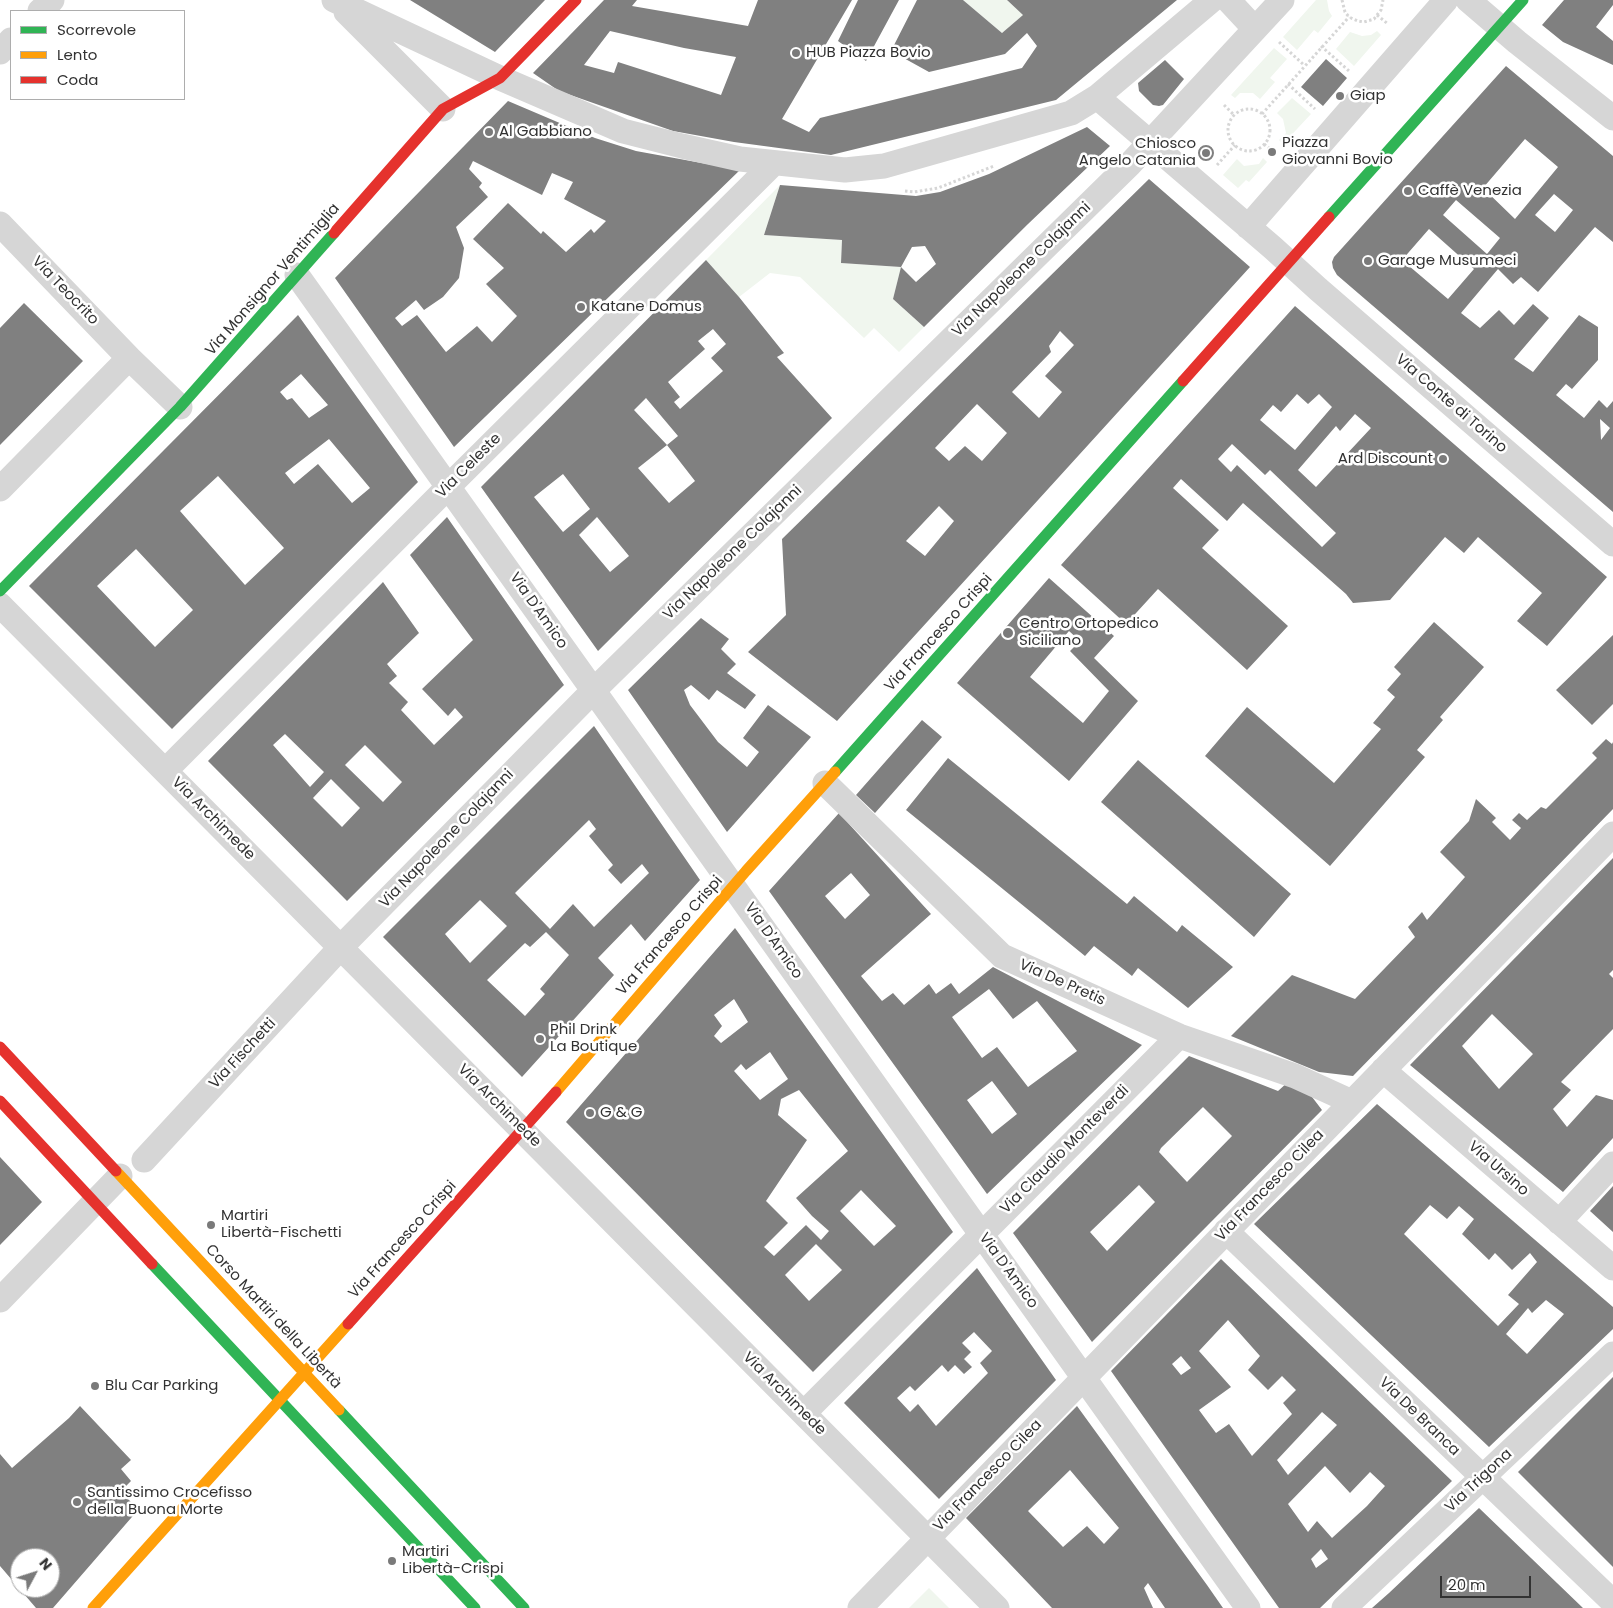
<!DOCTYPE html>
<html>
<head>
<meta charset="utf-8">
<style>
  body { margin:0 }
  #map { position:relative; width:1613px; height:1608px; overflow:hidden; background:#fff; font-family:Poppins,sans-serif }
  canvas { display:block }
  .legend { position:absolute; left:10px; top:10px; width:175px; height:90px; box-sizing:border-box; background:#fff; border:1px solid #adadad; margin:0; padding:6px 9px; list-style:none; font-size:15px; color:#323232 }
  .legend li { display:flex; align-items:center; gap:10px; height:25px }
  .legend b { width:25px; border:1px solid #adadad }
  .north { position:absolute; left:10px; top:1548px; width:50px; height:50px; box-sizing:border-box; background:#fff; border:1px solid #adadad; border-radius:50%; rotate:50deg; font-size:14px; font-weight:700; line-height:20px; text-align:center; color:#323232 }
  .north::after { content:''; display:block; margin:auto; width:18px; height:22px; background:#7a7a7a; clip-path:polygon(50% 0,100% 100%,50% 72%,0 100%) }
  .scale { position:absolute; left:1440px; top:1576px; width:91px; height:22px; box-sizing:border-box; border:2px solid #323232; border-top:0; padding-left:6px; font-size:15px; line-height:18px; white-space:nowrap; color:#323232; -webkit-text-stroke:4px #fff; paint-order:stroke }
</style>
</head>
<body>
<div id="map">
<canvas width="1613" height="1608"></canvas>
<ul class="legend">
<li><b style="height:6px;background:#30b455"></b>Scorrevole</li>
<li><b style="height:6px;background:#ff9f0a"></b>Lento</li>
<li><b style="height:6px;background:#e5322d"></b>Coda</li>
</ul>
<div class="north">N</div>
<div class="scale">20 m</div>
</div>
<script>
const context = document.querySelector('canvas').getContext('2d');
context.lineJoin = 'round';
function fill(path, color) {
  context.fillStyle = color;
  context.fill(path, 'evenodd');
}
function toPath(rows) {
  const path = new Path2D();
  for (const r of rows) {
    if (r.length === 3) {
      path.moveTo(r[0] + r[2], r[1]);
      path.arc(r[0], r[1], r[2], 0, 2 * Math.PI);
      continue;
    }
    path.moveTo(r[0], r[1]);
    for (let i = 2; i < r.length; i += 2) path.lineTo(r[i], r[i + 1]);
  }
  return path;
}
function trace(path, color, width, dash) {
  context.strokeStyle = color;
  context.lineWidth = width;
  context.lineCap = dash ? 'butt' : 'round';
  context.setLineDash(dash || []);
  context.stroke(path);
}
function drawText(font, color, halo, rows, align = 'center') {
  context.font = font + ' Poppins,sans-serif';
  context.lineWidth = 5;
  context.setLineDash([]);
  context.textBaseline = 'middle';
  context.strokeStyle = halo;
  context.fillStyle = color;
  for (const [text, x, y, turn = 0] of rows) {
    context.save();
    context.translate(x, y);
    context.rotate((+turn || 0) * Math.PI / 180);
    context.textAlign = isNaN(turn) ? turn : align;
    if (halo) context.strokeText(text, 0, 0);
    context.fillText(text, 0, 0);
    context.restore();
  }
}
fill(toPath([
  [963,0,1007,0,1023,15,1002,33],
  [1316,0,1327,0,1329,11,1332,16,1318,33,1314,30,1297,50,1283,37],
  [1377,31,1381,35,1354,66,1336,49,1350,32,1362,36,1371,35],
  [1274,48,1287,59,1270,78,1275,82,1260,99,1253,93,1240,93,1235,98,1231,95],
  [1292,98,1311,114,1283,144,1279,140,1286,133,1283,119,1277,113],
  [1263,158,1267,162,1249,182,1246,180,1238,188,1223,175,1237,159,1244,166,1259,164],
  [780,185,764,235,842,240,841,263,901,267,893,299,924,327,899,352,874,328,864,338,800,277,770,273,739,297,706,260],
  [929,1588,949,1608,909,1608]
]), '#f0f6ee');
fill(toPath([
  [410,0,545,0,495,52],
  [604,0,637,0,632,6,748,26,758,0,852,0,782,119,809,132,820,118,1022,68,1037,46,1027,33,1005,54,929,72,891,51,917,0,963,0,1002,33,1023,15,1007,0,1177,0,1056,100,831,155,734,142,673,131,559,91,533,73],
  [610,31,684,48,736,57,721,95,618,62,614,73,584,65],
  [858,0,899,0,866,61,838,41],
  [1564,0,1613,0,1613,5,1596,27,1613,41,1613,65,1563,42,1542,25],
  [1326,59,1347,78,1323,106,1301,87],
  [1165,60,1184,79,1163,105,1159,106,1153,105,1139,91,1138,83],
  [1506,66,1613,156,1613,242,1595,227,1538,292,1521,277,1513,284,1498,269,1461,313,1480,328,1499,310,1514,325,1533,304,1549,318,1514,359,1533,372,1579,315,1598,327,1598,360,1572,389,1566,384,1556,395,1584,418,1599,400,1607,408,1613,401,1613,512,1337,275,1333,268,1332,262,1334,257],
  [1525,139,1558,167,1515,219,1483,188],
  [1554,194,1573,210,1555,232,1535,215],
  [1456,200,1500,238,1487,254,1443,215],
  [1429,229,1474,269,1448,299,1402,260],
  [1600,419,1610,428,1601,440],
  [508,101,595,138,636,151,740,170,454,447,335,278],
  [473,161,542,195,552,173,573,182,564,199,606,221,594,233,591,229,566,252,543,231,541,234,508,203,473,239,504,268,486,284,517,316,492,342,477,326,446,352,417,315,402,326,395,318,416,300,424,310,443,297,459,278,464,248,456,227,488,197,479,187,482,183,469,169],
  [1087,127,1110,146,1028,224,924,327,893,299,901,267,841,263,842,240,764,235,780,185,916,196,940,192,989,174],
  [925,246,936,264,916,282,901,267,912,247],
  [1206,153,8],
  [1149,179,1250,267,837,721,748,652,786,615,782,539],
  [1060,331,1074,345,1045,376,1062,392,1039,418,1012,392,1051,352,1049,346],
  [977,404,1007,433,982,461,965,446,949,461,935,448],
  [939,506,954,521,925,556,906,541],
  [706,260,739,297,784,353,777,357,832,418,598,651,481,487],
  [713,329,726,344,711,358,723,371,680,409,674,402,680,397,668,382,705,349,698,341],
  [646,398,678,436,667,445,695,481,669,503,638,468,667,445,634,410],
  [563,474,590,509,563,532,534,497],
  [597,517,629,556,610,572,579,535],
  [24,303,83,361,0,445,0,328],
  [1295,306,1607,577,1547,646,1517,621,1542,593,1478,537,1464,553,1445,537,1390,600,1353,603,1346,594,1243,503,1227,521,1181,479,1173,488,1219,530,1202,548,1288,626,1247,670,1158,589,1126,624,1061,565],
  [1297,394,1308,404,1319,394,1332,407,1295,450,1260,420,1273,405,1281,412],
  [1355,414,1371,428,1316,487,1298,470,1336,426,1340,431],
  [1232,444,1265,475,1270,470,1336,533,1322,547,1237,465,1231,472,1218,459],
  [298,315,418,482,172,729,29,586],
  [301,374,328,405,309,418,292,398,287,400,280,392],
  [329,439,370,488,352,503,318,464,294,484,285,473],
  [218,476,284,548,245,585,180,511],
  [136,549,193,610,155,647,97,586],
  [447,517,564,685,347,901,208,761,383,582,419,633,387,664,397,676,389,683,408,702,401,710,434,745,463,717,455,708,448,716,422,689,473,640,410,555],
  [285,734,324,772,310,787,273,745],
  [365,745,402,782,383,802,345,765],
  [331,779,360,808,342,827,313,798],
  [1049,578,1114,636,1094,658,1138,701,1069,781,957,683],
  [1069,631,1080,641,1070,651,1109,691,1083,723,1030,677],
  [701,618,729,639,721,649,736,664,727,673,756,695,745,709,717,690,709,700,691,685,684,690,690,705,718,742,747,767,759,752,743,738,768,705,811,737,727,832,628,690],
  [1434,622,1484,667,1440,717,1443,720,1417,750,1425,757,1330,866,1205,756,1247,707,1334,783,1381,729,1373,723,1395,697,1387,690,1401,674,1394,667],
  [1613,635,1613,704,1592,725,1556,690],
  [922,720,942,737,875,813,856,795],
  [594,726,700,880,645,941,631,924,598,958,614,975,522,1077,383,937],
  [589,820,596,829,589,836,613,865,608,870,621,884,642,864,649,873,594,927,573,904,550,929,515,893],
  [480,900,507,926,470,963,445,934],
  [546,932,569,955,540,989,545,994,525,1016,487,980,525,943,530,947],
  [1606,739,1612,744,1613,742,1613,809,1353,1076,1319,1072,1231,1036,1292,975,1355,999,1415,937,1408,927,1422,912,1427,920,1465,877,1440,852,1469,821,1476,799,1496,818,1492,822,1510,840,1521,828,1512,820,1519,813,1527,820,1541,807,1546,809,1597,758,1592,753],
  [948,758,1127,904,1134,896,1177,932,1182,925,1233,967,1188,1008,1138,968,1132,976,1094,946,1085,956,906,810],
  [1138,760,1291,894,1254,937,1101,802],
  [839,813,931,914,861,976,882,1001,893,993,904,1005,929,984,936,994,951,983,959,994,993,967,1142,1045,987,1194,769,891],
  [851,873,870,895,845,919,825,896],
  [989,989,1013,1019,1037,1001,1077,1051,1028,1087,997,1047,982,1058,952,1017],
  [992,1081,1017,1114,992,1134,967,1100],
  [1613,858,1613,970,1609,974,1613,978,1613,1029,1561,1082,1571,1090,1553,1109,1567,1127,1596,1095,1613,1100,1613,1138,1563,1192,1410,1065],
  [1492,1014,1533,1054,1499,1089,1462,1046],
  [735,928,953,1232,813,1372,566,1122],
  [734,999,748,1022,721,1043,714,1036,722,1026,714,1015],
  [770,1052,788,1079,760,1100,734,1071,741,1064,746,1070],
  [799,1090,848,1151,796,1198,812,1216,829,1231,821,1240,806,1225,774,1256,764,1247,788,1223,766,1201,807,1140,778,1115,781,1099],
  [861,1190,896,1226,874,1246,840,1211],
  [816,1244,842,1270,809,1301,785,1275],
  [1189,1056,1278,1091,1288,1082,1309,1093,1322,1110,1092,1342,1013,1233],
  [1203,1107,1232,1136,1187,1182,1159,1152,1161,1148],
  [1139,1185,1155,1202,1107,1251,1090,1232],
  [1377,1104,1613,1307,1613,1329,1489,1447,1254,1224],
  [1430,1205,1447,1219,1459,1206,1474,1219,1462,1234,1489,1260,1495,1253,1512,1270,1530,1253,1537,1262,1508,1295,1519,1304,1498,1326,1404,1234],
  [1546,1300,1564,1314,1527,1354,1506,1334,1528,1308,1532,1313],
  [0,1157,42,1202,0,1245],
  [1613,1186,1613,1232,1590,1211],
  [1221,1259,1452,1481,1320,1608,1279,1608,1111,1371],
  [1228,1320,1260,1356,1248,1370,1268,1390,1282,1376,1296,1390,1283,1403,1292,1414,1252,1456,1229,1424,1216,1433,1199,1410,1231,1387,1199,1351],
  [1181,1356,1191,1368,1181,1375,1172,1364],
  [1322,1412,1337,1425,1288,1475,1277,1460],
  [1325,1466,1350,1493,1370,1472,1385,1486,1367,1506,1332,1538,1317,1521,1308,1532,1288,1504],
  [1321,1549,1328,1559,1316,1568,1311,1559],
  [977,1268,1056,1380,939,1499,844,1403],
  [974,1332,992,1351,980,1363,988,1373,936,1426,918,1404,910,1412,897,1398,910,1386,915,1391,942,1365,948,1372,955,1365,964,1374,972,1367,964,1359,971,1352,962,1343],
  [1613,1377,1613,1567,1518,1472],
  [80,1406,131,1460,121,1469,131,1481,121,1491,138,1510,53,1608,36,1608,0,1566,0,1454,12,1468,69,1418],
  [20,1558,50,1558,50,1588,20,1588],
  [1077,1406,1207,1585,1223,1608,1165,1608,1148,1583,1144,1588,1153,1608,1052,1608,966,1518],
  [1070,1470,1119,1528,1104,1544,1087,1526,1063,1547,1028,1511],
  [1479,1508,1583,1608,1372,1608,1389,1593]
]), '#808080');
trace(toPath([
  [1342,0,1345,12,1349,17,1358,21,1364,22,1374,19,1377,15,1381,10,1383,0],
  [1377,15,1388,24],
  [1279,42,1304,65],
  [1321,46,1349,71],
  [1288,84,1315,109],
  [1224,105,1234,115],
  [1249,130,21],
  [1262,114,1349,17],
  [1264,144,1275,153],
  [1217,165,1235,145],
  [905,191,914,192,938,188,994,166]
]), '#d6d6d6', 3, [2.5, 2.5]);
trace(toPath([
  [334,0,500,78,623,131,682,146,740,159,845,170,884,166,1071,113,1097,97,1212,0],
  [1228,0,1255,29],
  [1468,0,1517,42,1613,118],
  [40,11,52,0],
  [346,12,443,109],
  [0,52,11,40],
  [1097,97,1273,248,1318,289,1613,544],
  [0,224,129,358],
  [1248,227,1446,0],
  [297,275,1248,1608],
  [0,489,129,358,180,407],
  [0,605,997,1608],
  [165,771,449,486,774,163],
  [825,783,1002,956,1179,1036,1295,1076,1352,1102],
  [1383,1070,1613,1268],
  [144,1160,341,947,594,690,1130,164,1282,0],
  [1559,1222,1613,1164],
  [1226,1231,1613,1602],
  [0,1300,120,1176],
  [804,1413,1179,1036],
  [860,1608,1613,834],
  [1344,1608,1613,1354]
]), '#d6d6d6', 25);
trace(toPath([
  [1329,217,1523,0],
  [0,591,180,407,334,233],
  [835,772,1183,381],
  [152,1264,475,1608],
  [339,1410,524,1608]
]), '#30b455', 11);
trace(toPath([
  [556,1092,746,871,835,772],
  [116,1171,339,1410],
  [93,1608,348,1324]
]), '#ff9f0a', 11);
trace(toPath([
  [334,233,443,109,500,78,576,0],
  [1183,381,1329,217],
  [0,1047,116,1171],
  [0,1101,152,1264],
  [348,1324,556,1092]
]), '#e5322d', 11);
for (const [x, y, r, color] of [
  [796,53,5,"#7a7a7a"],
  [1340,96,5,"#7a7a7a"],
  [489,132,5,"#7a7a7a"],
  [1272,152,5,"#7a7a7a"],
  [1206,153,5,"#7a7a7a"],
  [1408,191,5,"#7a7a7a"],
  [1368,261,5,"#7a7a7a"],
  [581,307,5,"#7a7a7a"],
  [1443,459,5,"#7a7a7a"],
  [1008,633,6,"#7a7a7a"],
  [540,1039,5,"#7a7a7a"],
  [590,1113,5,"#7a7a7a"],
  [211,1225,5,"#7a7a7a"],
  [95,1386,5,"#7a7a7a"],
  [77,1502,5,"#7a7a7a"],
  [392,1561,5,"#7a7a7a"]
]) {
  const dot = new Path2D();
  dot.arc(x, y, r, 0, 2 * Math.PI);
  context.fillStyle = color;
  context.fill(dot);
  trace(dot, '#fff', 2);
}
drawText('15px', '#323232', '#fff', [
  ["HUB Piazza Bovio",806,53],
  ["Giap",1350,96],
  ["Al Gabbiano",499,132],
  ["Piazza",1282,143],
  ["Giovanni Bovio",1282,160],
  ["Chiosco",1196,144,"right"],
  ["Angelo Catania",1196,161,"right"],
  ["Caffè Venezia",1418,191],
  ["Garage Musumeci",1378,261],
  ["Katane Domus",591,307],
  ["Ard Discount",1433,459,"right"],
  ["Centro Ortopedico",1019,624],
  ["Siciliano",1019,641],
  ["Phil Drink",550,1030],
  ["La Boutique",550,1047],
  ["G & G",600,1113],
  ["Martiri",221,1216],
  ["Libertà-Fischetti",221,1233],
  ["Blu Car Parking",105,1386],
  ["Santissimo Crocefisso",87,1493],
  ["della Buona Morte",87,1510],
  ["Martiri",402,1552],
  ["Libertà-Crispi",402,1569]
], 'left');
drawText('15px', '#323232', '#fff', [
  ["Via Napoleone Colajanni",1022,270,-44],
  ["Via Monsignor Ventimiglia",273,280,-49],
  ["Via Teocrito",65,291,46],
  ["Via Conte di Torino",1451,404,41],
  ["Via Celeste",469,466,-45],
  ["Via Napoleone Colajanni",733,553,-44],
  ["Via D'Amico",538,611,55],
  ["Via Francesco Crispi",939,633,-48],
  ["Via Archimede",213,819,45],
  ["Via Napoleone Colajanni",447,839,-46],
  ["Via Francesco Crispi",670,936,-49],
  ["Via D'Amico",773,941,55],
  ["Via De Pretis",1062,983,24],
  ["Via Fischetti",243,1054,-47],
  ["Via Archimede",499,1106,45],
  ["Via Claudio Monteverdi",1065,1150,-45],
  ["Via Ursino",1498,1169,41],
  ["Via Francesco Cilea",1270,1186,-46],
  ["Via Francesco Crispi",403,1240,-48],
  ["Via D'Amico",1008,1271,54],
  ["Corso Martiri della Libertà",273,1317,47],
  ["Via Archimede",784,1394,45],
  ["Via De Branca",1419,1417,44],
  ["Via Francesco Cilea",988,1476,-46],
  ["Via Trigona",1479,1481,-43]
]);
</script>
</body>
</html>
